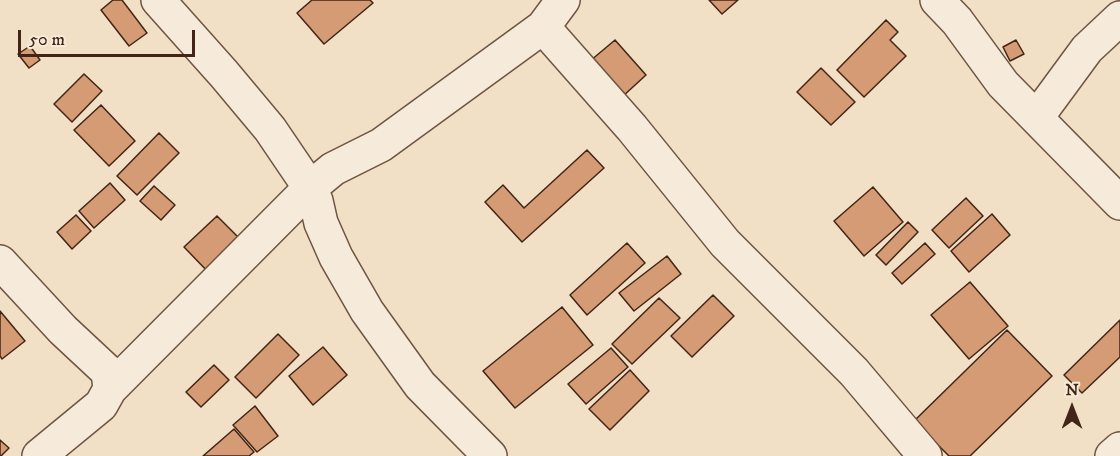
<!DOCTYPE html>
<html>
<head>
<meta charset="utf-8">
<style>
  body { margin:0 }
  #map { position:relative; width:1120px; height:456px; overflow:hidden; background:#f1dfc6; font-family:"IM FELL DW Pica",serif }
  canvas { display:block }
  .north { position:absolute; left:1042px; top:378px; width:60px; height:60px; -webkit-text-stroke:4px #f6eada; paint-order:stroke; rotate:0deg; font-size:16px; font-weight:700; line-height:24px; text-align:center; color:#422516 }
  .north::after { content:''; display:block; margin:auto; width:21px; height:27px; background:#422516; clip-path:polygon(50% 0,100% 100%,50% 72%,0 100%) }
  .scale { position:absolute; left:18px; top:30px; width:177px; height:27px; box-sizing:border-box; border:3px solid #422516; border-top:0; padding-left:8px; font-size:18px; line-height:21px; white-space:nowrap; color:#422516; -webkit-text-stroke:4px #f6eada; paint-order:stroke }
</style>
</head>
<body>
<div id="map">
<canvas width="1120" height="456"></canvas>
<div class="north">N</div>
<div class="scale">50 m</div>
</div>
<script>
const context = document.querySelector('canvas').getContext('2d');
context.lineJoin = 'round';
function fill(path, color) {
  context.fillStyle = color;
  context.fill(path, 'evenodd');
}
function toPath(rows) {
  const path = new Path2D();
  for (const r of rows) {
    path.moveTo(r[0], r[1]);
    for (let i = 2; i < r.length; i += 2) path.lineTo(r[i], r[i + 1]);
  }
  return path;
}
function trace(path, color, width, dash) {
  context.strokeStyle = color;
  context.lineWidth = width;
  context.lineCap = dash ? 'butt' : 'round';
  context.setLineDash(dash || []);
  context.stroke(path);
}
const building = toPath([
  [113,0,122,0,147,33,129,46,101,10,113,0],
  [312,0,370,0,373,3,324,44,297,13,312,0],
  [709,0,738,0,722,14,709,0],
  [886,20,898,32,890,40,906,56,864,97,837,70,886,20],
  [615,40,646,75,622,97,590,61,615,40],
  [1016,40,1024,54,1010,61,1003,47,1016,40],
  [30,46,40,60,29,68,18,54,30,46],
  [821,68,855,102,831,125,797,92,821,68],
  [84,74,102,91,72,122,54,104,84,74],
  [101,105,135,141,109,166,74,130,101,105],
  [159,133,179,153,137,195,117,176,159,133],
  [587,150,604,168,522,242,485,202,503,185,524,208,587,150],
  [110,183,125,200,94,228,79,211,110,183],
  [154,186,175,205,161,220,140,201,154,186],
  [873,187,903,222,864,256,834,221,873,187],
  [966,198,983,216,949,248,932,230,966,198],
  [992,214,1010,235,969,272,951,251,992,214],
  [76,215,91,231,72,249,57,232,76,215],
  [217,216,244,243,211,275,184,247,217,216],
  [908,222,918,232,886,265,876,255,908,222],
  [627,243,645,263,587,315,570,295,627,243],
  [925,243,935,254,902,284,892,273,925,243],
  [667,256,681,274,634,311,619,293,667,256],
  [970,282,1008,326,969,359,931,315,970,282],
  [713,295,734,316,692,357,671,336,713,295],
  [659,298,680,318,632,364,612,344,659,298],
  [562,307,593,345,515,408,483,371,562,307],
  [0,311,25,341,2,359,0,356,0,311],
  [1120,320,1120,357,1082,393,1064,375,1120,320],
  [1007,330,1052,376,970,456,949,456,914,421,1007,330],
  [278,334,299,355,256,398,235,377,278,334],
  [323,347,347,375,313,405,289,376,323,347],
  [611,348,628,367,586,404,568,384,611,348],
  [214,365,229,380,201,407,186,392,214,365],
  [630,370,649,391,610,430,589,409,630,370],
  [255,406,278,436,257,452,233,425,255,406],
  [234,429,254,452,249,456,203,456,234,429],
  [0,440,9,448,1,456,0,456,0,440]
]);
fill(building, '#d49b75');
trace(building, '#422516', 1.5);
const minor = toPath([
  [158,0,224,74,270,129,310,188,316,201,321,223,336,257,367,311,420,385,490,456],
  [937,0,957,21,1003,84,1120,203],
  [543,27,632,128,725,243,854,372,925,456],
  [1037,117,1087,49,1120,18],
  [0,262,63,330,108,372,110,389,101,405,39,456],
  [110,389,310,188,333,169,381,145,543,27,563,0],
  [1112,456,1120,449]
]);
trace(minor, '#6e5442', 36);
trace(minor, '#f6eada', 33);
</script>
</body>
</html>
